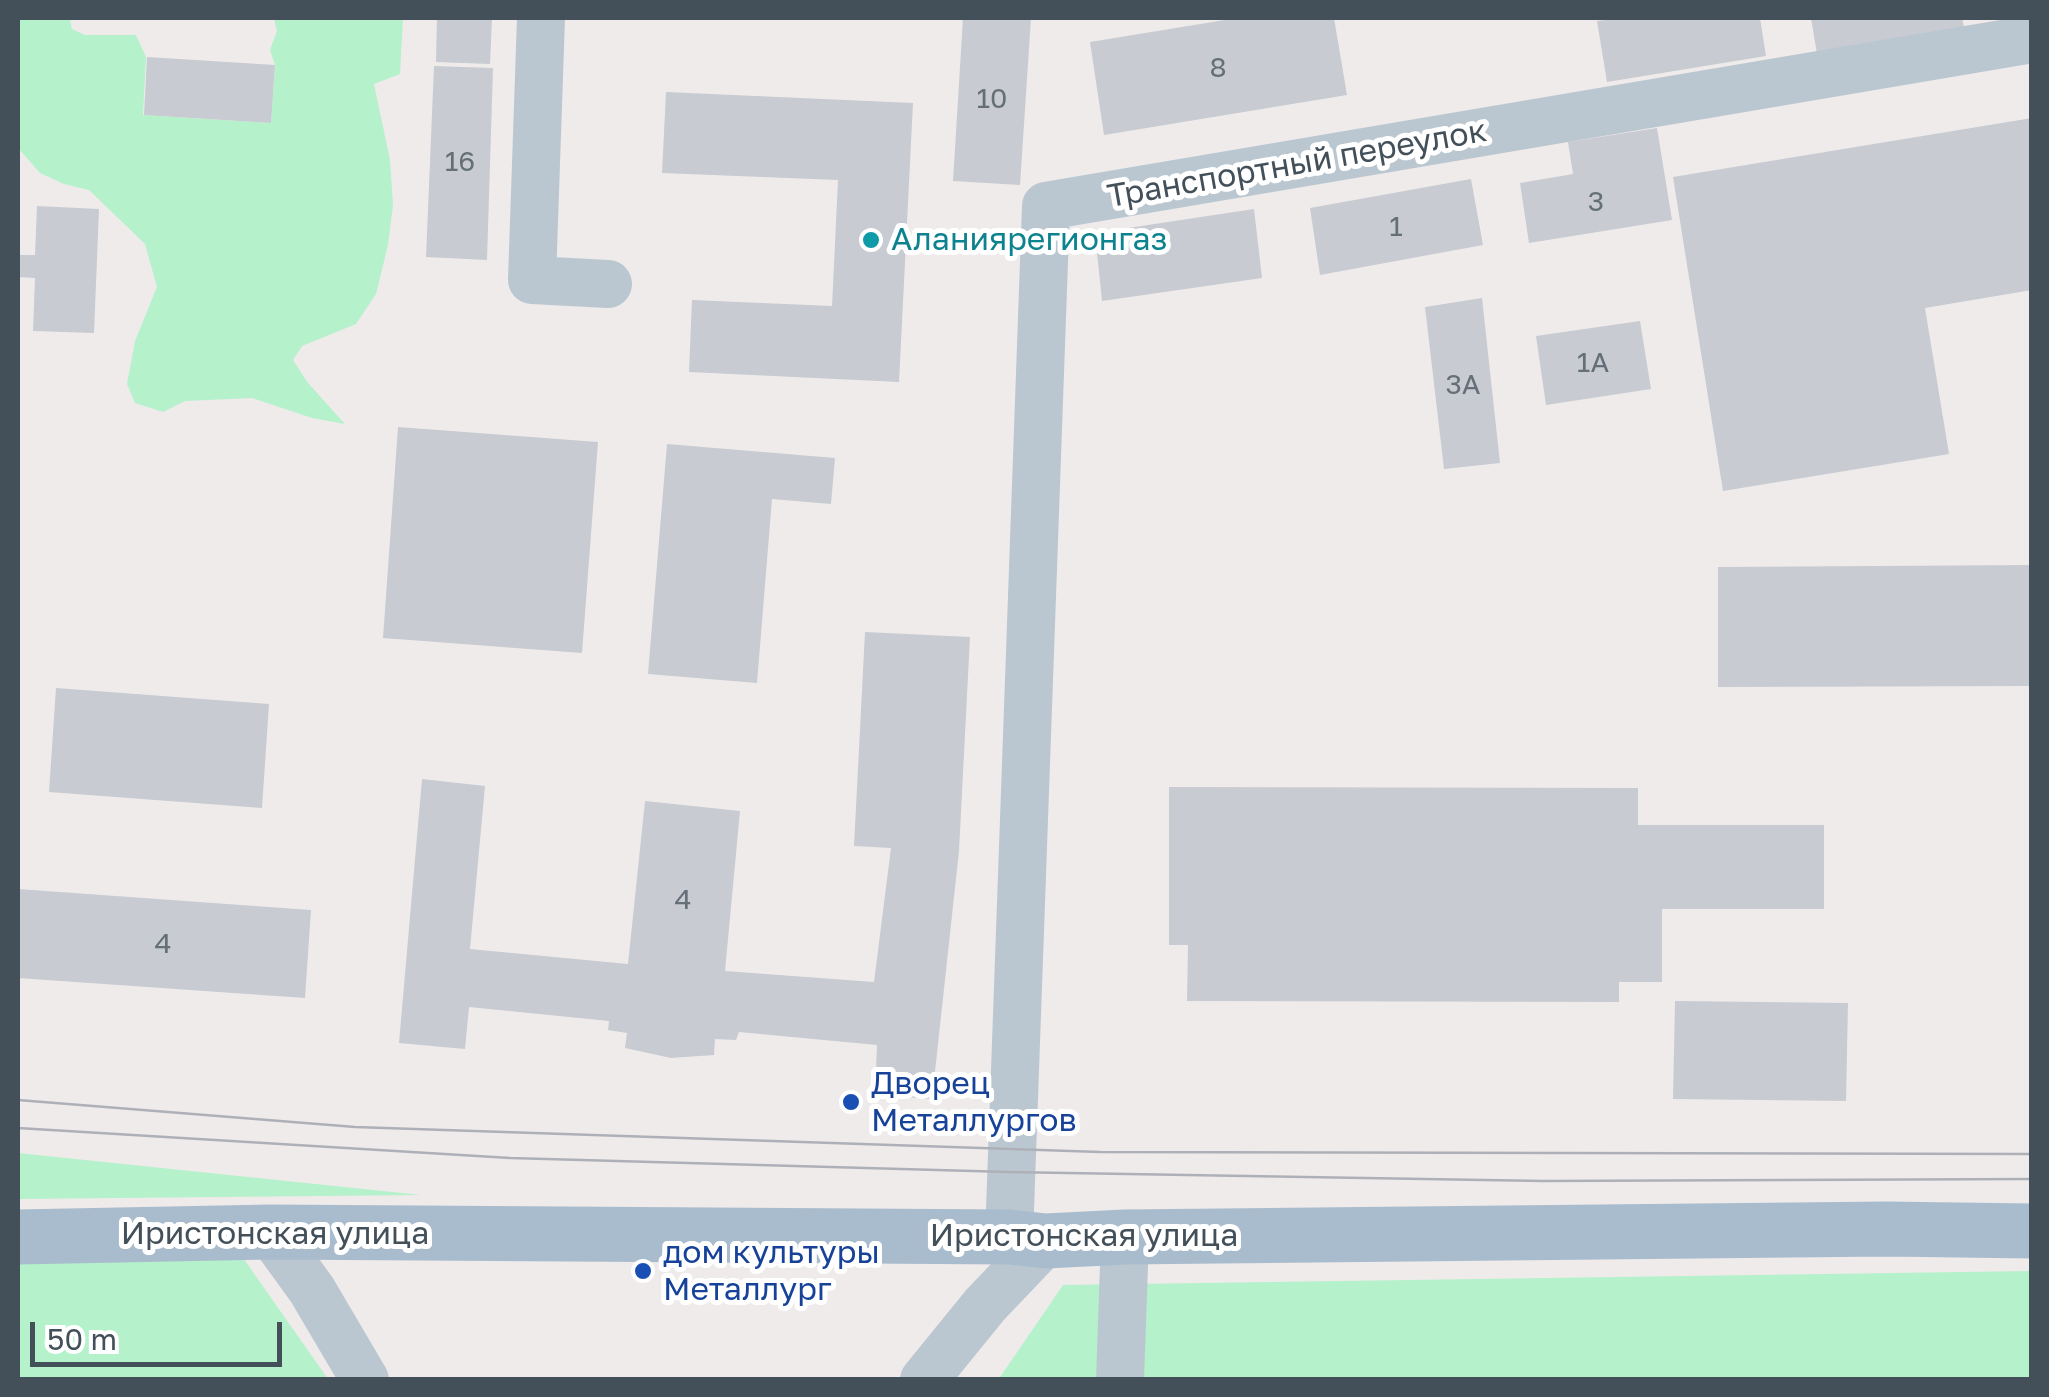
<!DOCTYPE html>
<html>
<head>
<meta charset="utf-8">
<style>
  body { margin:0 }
  #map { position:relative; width:2049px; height:1397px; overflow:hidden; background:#efebeb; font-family:"Golos Text",sans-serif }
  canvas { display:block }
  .frame { position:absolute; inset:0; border:20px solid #43505a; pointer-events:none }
  .scale { position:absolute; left:30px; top:1322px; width:252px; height:45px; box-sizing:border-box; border:5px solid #43505a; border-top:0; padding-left:12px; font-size:30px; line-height:35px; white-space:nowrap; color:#43505a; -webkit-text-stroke:8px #fff; paint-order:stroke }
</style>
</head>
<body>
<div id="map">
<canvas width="2049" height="1397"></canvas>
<div class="frame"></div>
<div class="scale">50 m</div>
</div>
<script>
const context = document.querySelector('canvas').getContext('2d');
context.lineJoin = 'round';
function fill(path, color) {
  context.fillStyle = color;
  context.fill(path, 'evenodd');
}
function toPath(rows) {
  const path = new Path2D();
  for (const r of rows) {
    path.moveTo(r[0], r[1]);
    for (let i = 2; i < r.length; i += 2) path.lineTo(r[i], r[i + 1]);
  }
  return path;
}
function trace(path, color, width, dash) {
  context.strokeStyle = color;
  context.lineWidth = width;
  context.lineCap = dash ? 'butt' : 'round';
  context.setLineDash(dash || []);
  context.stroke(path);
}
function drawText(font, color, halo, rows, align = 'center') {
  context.font = font + ' "Golos Text",sans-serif';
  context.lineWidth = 10;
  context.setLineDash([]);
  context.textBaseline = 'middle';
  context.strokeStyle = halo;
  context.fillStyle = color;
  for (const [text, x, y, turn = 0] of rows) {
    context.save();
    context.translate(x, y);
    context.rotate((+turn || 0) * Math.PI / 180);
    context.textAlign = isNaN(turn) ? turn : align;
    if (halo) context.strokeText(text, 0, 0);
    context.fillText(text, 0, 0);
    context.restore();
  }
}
fill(toPath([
  [18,18,76,18,70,20,72,29,85,35,136,35,146,57,143,115,271,123,275,65,270,50,277,31,274,18,403,18,400,74,374,84,390,160,393,205,388,245,376,294,356,324,302,346,293,360,308,383,345,424,312,418,252,398,185,401,163,412,135,403,127,384,135,341,157,287,145,244,89,190,64,184,40,173,18,148],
  [18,1153,421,1195,18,1199],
  [241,1255,328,1379,18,1379,18,1263],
  [2031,1271,2031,1379,998,1380,1063,1285]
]), '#b5f1cb');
fill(toPath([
  [437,18,492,18,490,64,436,62],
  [963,18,1031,18,1020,185,953,181],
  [1237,18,1334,18,1347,95,1104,135,1090,42],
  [1622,18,1760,18,1766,56,1607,82,1597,21],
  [1811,18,1962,18,1964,27,1817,54],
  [147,57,275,65,271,123,144,115],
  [434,66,493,68,487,260,426,257],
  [666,92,913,103,899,382,689,372,692,300,832,306,838,180,662,173],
  [2032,118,2032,290,1925,308,1949,454,1723,491,1673,177],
  [1657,128,1672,220,1529,243,1520,183,1573,174,1568,142],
  [1471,179,1483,245,1320,275,1310,208],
  [37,206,99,209,94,333,33,331,35,278,18,277,18,255,35,255],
  [1254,209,1262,278,1102,301,1095,233],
  [1482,298,1500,463,1444,469,1425,307],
  [1640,321,1651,389,1546,405,1536,336],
  [398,427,598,442,582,653,383,638],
  [667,444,835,458,831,504,772,499,757,683,648,674],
  [2032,565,2032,686,1718,687,1718,567],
  [865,632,970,637,959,851,932,1099,875,1095,877,1045,739,1032,736,1040,715,1039,714,1055,671,1058,625,1048,627,1033,608,1030,609,1021,469,1007,465,1049,399,1043,422,779,485,786,470,949,628,964,645,801,740,811,725,971,874,982,891,848,854,846],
  [56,688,269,704,262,808,49,792],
  [1169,787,1638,788,1638,825,1824,825,1824,909,1662,909,1662,982,1619,982,1619,1002,1187,1001,1188,945,1169,945],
  [18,889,311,910,305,998,18,978],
  [1675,1001,1848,1003,1846,1101,1673,1099]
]), '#c8cbd1');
trace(toPath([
  [541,18,532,280,608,284],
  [270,1232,312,1290,365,1380],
  [1009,1237,1046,206,2032,39],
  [924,1380,985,1305,1046,1241],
  [1120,1380,1125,1237]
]), '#bbc7d0', 48);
trace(toPath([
  [18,1237,270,1232,1009,1237,1046,1241,1125,1237,1886,1229,2032,1231]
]), '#a9bccd', 55);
trace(toPath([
  [18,1100,355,1127,1100,1152,2032,1154],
  [18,1128,510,1158,1008,1172,1543,1181,2032,1179]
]), '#adb1b7', 2.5);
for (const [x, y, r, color] of [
  [871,240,10,"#0f9aa8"],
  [851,1102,10,"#1a4fb4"],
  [643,1271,10,"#1a4fb4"]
]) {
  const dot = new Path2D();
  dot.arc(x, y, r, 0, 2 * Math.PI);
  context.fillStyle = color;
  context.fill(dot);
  trace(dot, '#fff', 4);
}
drawText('28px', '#646f78', null, [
  ["8",1218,68],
  ["10",992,99],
  ["16",460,162],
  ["3",1596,202],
  ["1",1396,227],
  ["1А",1593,363],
  ["3А",1463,385],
  ["4",683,900],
  ["4",163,944]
]);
drawText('32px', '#43505a', '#fff', [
  ["Транспортный переулок",1297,164,-10],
  ["Иристонская улица",275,1234],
  ["Иристонская улица",1084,1236]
]);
drawText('32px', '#0d838f', '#fff', [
  ["Аланиярегионгаз",891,240]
], 'left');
drawText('32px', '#164399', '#fff', [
  ["Дворец",871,1084],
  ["Металлургов",871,1121],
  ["дом культуры",663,1253],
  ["Металлург",663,1290]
], 'left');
</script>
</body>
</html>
